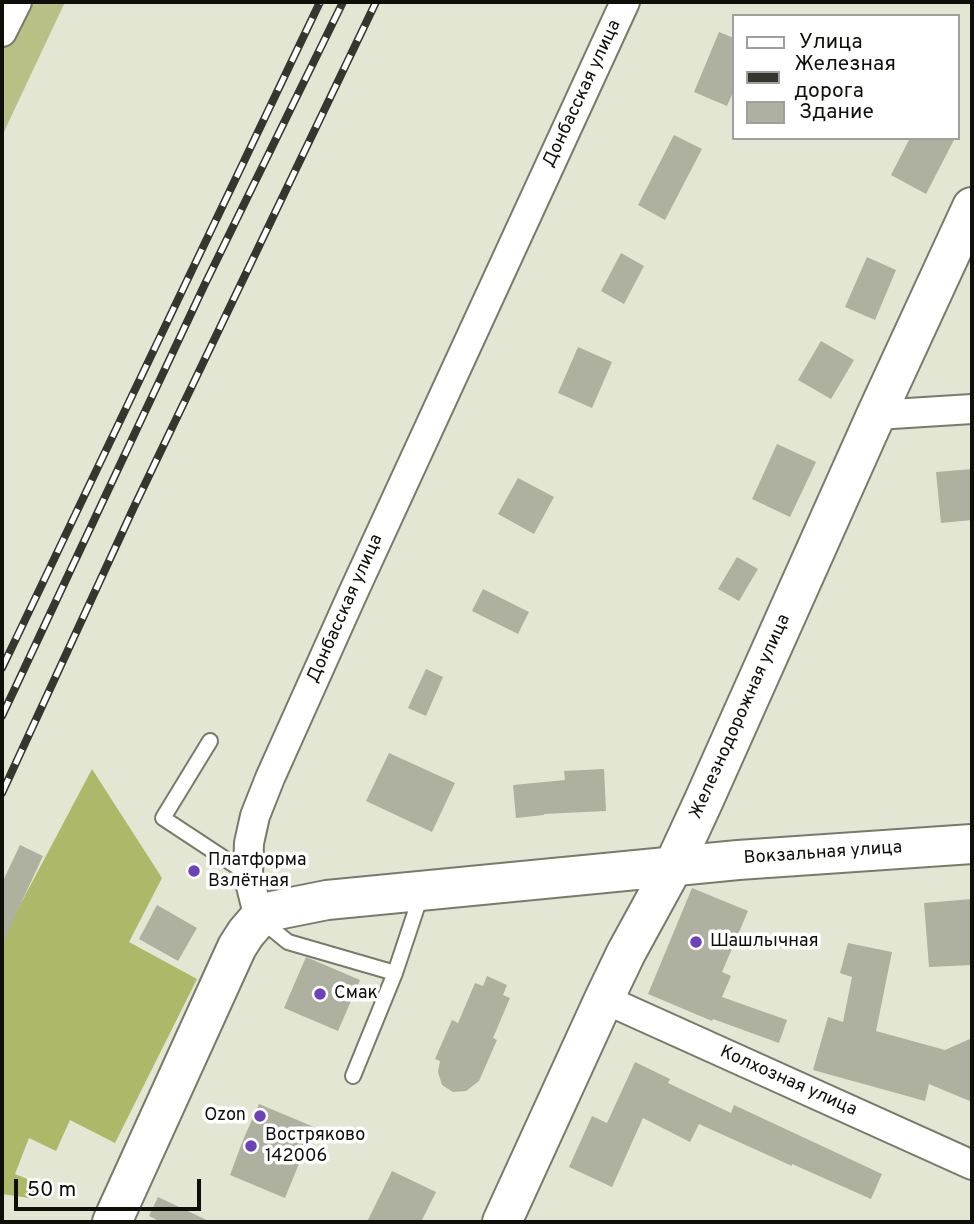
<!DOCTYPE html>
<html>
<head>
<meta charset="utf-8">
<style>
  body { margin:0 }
  #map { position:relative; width:974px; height:1224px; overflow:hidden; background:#e3e6d3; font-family:Overpass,sans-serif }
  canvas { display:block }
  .frame { position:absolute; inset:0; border:4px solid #0e0f09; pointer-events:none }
  .legend { position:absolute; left:732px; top:14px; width:228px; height:126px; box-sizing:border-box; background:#fff; border:2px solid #9f9f9d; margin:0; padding:9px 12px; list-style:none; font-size:21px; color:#0e0f09 }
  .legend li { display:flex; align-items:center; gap:14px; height:35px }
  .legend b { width:35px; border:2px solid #9f9f9d }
  .scale { position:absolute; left:14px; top:1179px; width:187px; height:32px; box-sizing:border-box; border:4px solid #0e0f09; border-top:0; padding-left:9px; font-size:21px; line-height:24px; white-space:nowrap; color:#0e0f09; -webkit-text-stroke:5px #fff; paint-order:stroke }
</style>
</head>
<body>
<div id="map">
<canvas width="974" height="1224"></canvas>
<div class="frame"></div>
<ul class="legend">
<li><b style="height:9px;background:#fff"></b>Улица</li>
<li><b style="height:9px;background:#35362e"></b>Железная дорога</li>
<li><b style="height:19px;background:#aeb19f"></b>Здание</li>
</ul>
<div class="scale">50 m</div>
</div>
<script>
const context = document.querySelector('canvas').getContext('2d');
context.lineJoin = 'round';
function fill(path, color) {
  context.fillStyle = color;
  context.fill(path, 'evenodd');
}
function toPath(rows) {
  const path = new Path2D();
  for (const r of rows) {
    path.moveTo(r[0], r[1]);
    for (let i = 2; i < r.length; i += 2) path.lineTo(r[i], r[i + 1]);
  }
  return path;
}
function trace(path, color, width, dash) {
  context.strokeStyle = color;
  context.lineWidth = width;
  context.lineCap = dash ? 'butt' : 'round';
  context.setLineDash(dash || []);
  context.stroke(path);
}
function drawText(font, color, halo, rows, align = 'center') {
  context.font = font + ' Overpass,sans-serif';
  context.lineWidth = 7;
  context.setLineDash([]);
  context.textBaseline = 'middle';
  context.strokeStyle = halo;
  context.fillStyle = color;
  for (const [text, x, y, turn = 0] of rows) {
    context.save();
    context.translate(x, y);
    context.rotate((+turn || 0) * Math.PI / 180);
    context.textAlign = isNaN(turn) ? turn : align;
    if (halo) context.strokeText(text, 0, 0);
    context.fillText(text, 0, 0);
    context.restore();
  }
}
fill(toPath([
  [2,2,65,2,2,136]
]), '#b8c085');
fill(toPath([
  [92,769,162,878,129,942,197,979,115,1143,70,1120,56,1151,29,1138,15,1174,42,1185,36,1199,2,1194,2,939]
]), '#adb869');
fill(toPath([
  [719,32,734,38,734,90,727,106,694,92],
  [674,135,702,149,665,220,638,205],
  [910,138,955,138,926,194,891,175],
  [621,253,644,266,624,304,601,291],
  [867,257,896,270,875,320,845,307],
  [821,341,854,360,831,399,798,380],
  [578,347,612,362,592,408,558,393],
  [777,444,816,462,790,517,752,499],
  [972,469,972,520,941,523,936,472],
  [518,478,554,497,534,534,498,514],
  [737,557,758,569,739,601,718,589],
  [483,589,529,612,518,634,472,611],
  [426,669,443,677,426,716,408,708],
  [389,753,455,783,432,832,366,801],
  [604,769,606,811,544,814,544,815,516,818,513,785,565,780,564,771],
  [20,845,43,856,2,944,2,883],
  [692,888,748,911,722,972,731,976,722,997,787,1020,779,1043,713,1019,712,1021,648,994],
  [972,899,972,965,929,967,924,903],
  [157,905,197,928,178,961,139,939],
  [848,943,892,952,876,1031,945,1050,972,1038,972,1102,929,1084,925,1101,813,1070,828,1017,843,1022,852,977,840,973],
  [306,957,360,980,338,1031,284,1008],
  [487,976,507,985,503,995,510,998,493,1038,497,1040,479,1081,466,1091,453,1092,442,1085,438,1072,440,1061,435,1059,452,1020,458,1023,475,983,483,986],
  [635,1062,670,1079,668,1083,731,1113,734,1105,882,1174,871,1199,792,1164,792,1166,699,1124,690,1142,643,1118,612,1187,569,1167,592,1116,607,1123],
  [259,1104,314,1127,285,1198,230,1175,243,1140],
  [392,1171,436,1192,421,1222,367,1222],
  [158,1197,211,1222,161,1222,149,1216]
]), '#aeb19f');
const lane = toPath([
  [210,741,163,818,248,874],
  [261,920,288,942,395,973],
  [353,1076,395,973,422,892]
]);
const street = toPath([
  [2,32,17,2],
  [876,415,972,409],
  [259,918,248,874,249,843,255,816,270,778,353,593,625,2],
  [604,999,972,1165]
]);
const secondary = toPath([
  [112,1222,237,947,246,933,259,918,272,911,327,900,605,873,738,860,972,844],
  [502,1222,604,999,626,953,673,867,704,800,876,415,972,207]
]);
trace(lane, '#787b6a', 18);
trace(street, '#787b6a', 32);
trace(secondary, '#787b6a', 42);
trace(lane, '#fff', 14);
trace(street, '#fff', 28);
trace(secondary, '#fff', 38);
const rail = toPath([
  [2,668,320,2],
  [2,716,204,286,343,2],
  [2,793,134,507,376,2]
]);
trace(rail, '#35362e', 8);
trace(rail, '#fff', 5, [16]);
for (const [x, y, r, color] of [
  [194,871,7,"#6c41b9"],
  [696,942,7,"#6c41b9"],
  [320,994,7,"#6c41b9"],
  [260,1116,7,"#6c41b9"],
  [251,1146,7,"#6c41b9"]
]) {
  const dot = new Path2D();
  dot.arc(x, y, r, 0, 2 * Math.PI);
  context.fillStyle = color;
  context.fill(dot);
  trace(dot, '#fff', 2.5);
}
drawText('18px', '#0e0f09', '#fff', [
  ["Донбасская улица",583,94,-65],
  ["Донбасская улица",346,609,-66],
  ["Железнодорожная улица",741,717,-66],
  ["Вокзальная улица",823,854,-4],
  ["Колхозная улица",788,1082,24]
]);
drawText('18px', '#0e0f09', '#fff', [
  ["Платформа",208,861],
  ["Взлётная",208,882],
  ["Шашлычная",710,942],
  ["Смак",334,994],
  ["Ozon",246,1116,"right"],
  ["Востряково",265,1136],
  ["142006",265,1157]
], 'left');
</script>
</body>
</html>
